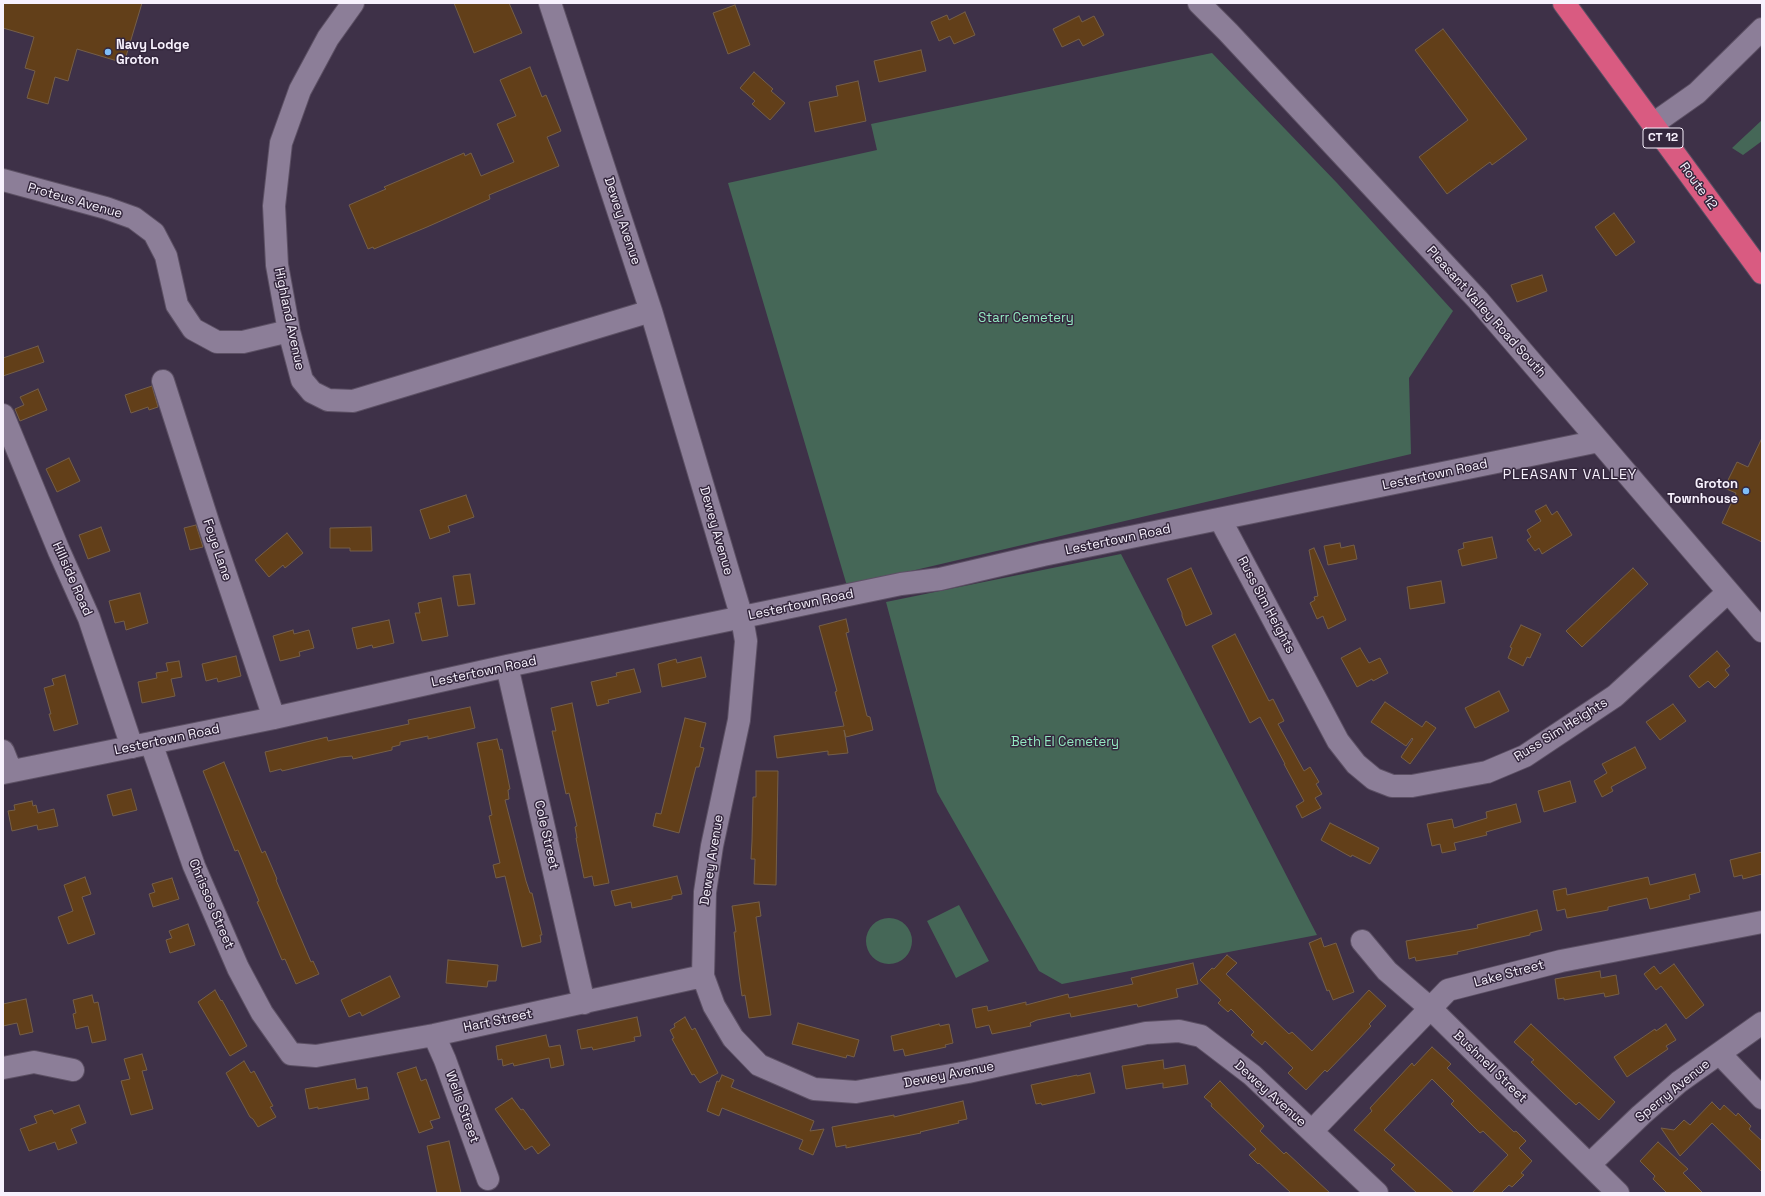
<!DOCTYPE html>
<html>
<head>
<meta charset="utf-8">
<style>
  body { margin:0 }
  #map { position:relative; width:1765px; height:1196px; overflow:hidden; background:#3e3148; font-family:"Space Grotesk",sans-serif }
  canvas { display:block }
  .frame { position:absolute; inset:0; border:4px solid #f7f1fd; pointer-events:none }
</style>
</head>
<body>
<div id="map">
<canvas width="1765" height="1196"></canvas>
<div class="frame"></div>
</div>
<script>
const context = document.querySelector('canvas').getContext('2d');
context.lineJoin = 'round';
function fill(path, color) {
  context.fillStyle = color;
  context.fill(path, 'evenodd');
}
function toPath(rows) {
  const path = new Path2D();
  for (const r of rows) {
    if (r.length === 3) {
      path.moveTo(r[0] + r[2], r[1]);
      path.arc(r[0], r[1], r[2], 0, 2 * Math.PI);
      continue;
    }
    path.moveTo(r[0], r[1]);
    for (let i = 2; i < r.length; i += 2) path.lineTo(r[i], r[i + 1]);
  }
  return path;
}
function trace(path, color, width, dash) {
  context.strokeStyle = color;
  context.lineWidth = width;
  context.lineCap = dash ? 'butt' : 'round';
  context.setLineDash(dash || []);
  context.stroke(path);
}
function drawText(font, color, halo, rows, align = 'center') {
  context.font = font + ' "Space Grotesk",sans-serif';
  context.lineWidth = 3;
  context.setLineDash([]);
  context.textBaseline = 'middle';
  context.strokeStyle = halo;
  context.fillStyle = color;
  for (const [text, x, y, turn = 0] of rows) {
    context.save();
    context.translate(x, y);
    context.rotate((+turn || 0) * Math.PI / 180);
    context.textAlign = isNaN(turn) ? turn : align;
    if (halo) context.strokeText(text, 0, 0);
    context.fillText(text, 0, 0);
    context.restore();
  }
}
fill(toPath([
  [1212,53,1337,183,1453,311,1409,378,1411,454,847,586,728,183,877,150,871,124],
  [1762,120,1762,141,1743,155,1732,148],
  [1121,554,1317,935,1062,984,1039,971,937,792,886,602],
  [959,905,989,961,956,978,927,921],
  [889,941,23]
]), '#456757');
const building = toPath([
  [3,3,142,3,124,63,77,49,68,81,55,77,48,104,27,98,35,71,25,68,34,37,3,28,3,3],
  [454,3,509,3,522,33,474,53,454,3],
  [735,5,750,45,728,54,713,13,735,5],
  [965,12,975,35,954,44,950,36,939,41,931,22,947,15,949,20,965,12],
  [1079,16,1082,22,1094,16,1104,35,1083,46,1079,39,1062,47,1053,29,1079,16],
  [1443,29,1527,139,1492,165,1490,162,1447,194,1419,157,1468,120,1415,50,1443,29],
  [921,50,926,71,879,82,874,61,921,50],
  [530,67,542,97,546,95,561,131,547,137,559,166,489,195,490,199,427,227,374,249,373,247,368,249,349,205,386,189,384,187,464,153,465,156,471,153,481,176,514,162,497,124,516,116,500,80,530,67],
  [754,72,773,89,771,91,785,103,770,120,752,104,755,101,740,88,754,72],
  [858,81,866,121,815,132,809,102,838,96,836,86,858,81],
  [1614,213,1635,242,1616,256,1595,227,1614,213],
  [1542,275,1547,291,1517,302,1511,285,1542,275],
  [38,346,44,362,3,376,3,358,38,346],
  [152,386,158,407,149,410,148,407,131,413,125,395,152,386],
  [38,389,47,410,20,421,15,409,24,405,20,397,38,389],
  [1762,438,1762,542,1722,523,1736,493,1724,488,1737,462,1748,467,1762,438],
  [69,458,80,481,57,492,46,469,69,458],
  [466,495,474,517,448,526,450,532,430,539,420,510,466,495],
  [1546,505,1552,515,1557,511,1572,535,1542,554,1539,548,1535,551,1527,540,1531,537,1527,530,1541,521,1535,511,1546,505],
  [196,525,203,547,190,550,184,528,196,525],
  [101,527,110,551,88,559,79,535,101,527],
  [371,527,372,551,350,551,350,548,330,548,330,528,371,527],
  [287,533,303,553,285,568,283,565,269,577,255,560,287,533],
  [1492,537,1497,558,1462,566,1458,550,1464,548,1463,543,1492,537],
  [1340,543,1341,548,1354,545,1357,559,1328,565,1324,546,1340,543],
  [1314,548,1346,620,1328,629,1323,616,1317,619,1310,603,1315,600,1314,597,1318,596,1309,550,1314,548],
  [1191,568,1212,614,1186,626,1182,616,1182,613,1167,579,1191,568],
  [1633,568,1648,584,1582,647,1566,631,1633,568],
  [470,574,475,604,458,606,453,576,470,574],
  [1441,581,1445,603,1410,609,1407,587,1441,581],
  [140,593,148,623,126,630,124,621,115,623,109,601,140,593],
  [441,598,448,636,422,641,415,613,420,613,418,603,441,598],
  [846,619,849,632,846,633,867,716,870,717,873,730,846,737,844,730,848,753,828,755,828,751,777,758,774,736,844,726,835,692,837,691,819,626,846,619],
  [389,620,394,643,373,648,372,645,357,649,352,628,389,620],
  [1521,625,1541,634,1530,658,1527,657,1523,666,1508,658,1512,648,1510,647,1521,625],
  [293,630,294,634,309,630,314,648,299,652,300,656,280,661,273,636,293,630],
  [1235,634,1269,701,1273,699,1284,721,1278,724,1304,771,1310,767,1319,782,1316,784,1322,794,1315,798,1321,808,1302,818,1296,806,1304,801,1284,764,1285,764,1260,717,1250,723,1212,646,1235,634],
  [1360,648,1369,663,1380,658,1388,673,1373,681,1372,679,1357,687,1341,658,1360,648],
  [1717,651,1730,666,1725,670,1729,675,1715,688,1708,681,1699,688,1689,676,1717,651],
  [236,656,241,676,218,682,217,678,206,681,202,664,236,656],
  [701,657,706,677,662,687,658,664,676,659,677,663,701,657],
  [179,661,182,677,171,679,175,696,142,703,138,682,157,678,156,673,168,671,166,663,179,661],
  [634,669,641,692,608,700,609,703,597,706,591,682,617,676,616,673,634,669],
  [65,675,78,724,54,731,49,714,51,714,44,688,54,685,52,679,65,675],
  [1499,691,1509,711,1475,728,1465,708,1499,691],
  [1385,702,1422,727,1426,721,1436,728,1410,764,1401,757,1413,739,1412,738,1406,746,1371,722,1385,702],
  [572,703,609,883,594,886,592,876,584,878,576,838,577,838,575,827,577,826,569,793,566,794,552,731,556,731,551,708,572,703],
  [1673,704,1686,721,1660,740,1646,722,1673,704],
  [470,707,475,728,428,739,428,736,400,742,400,745,392,747,392,750,353,759,352,756,340,757,282,771,281,769,270,772,265,752,327,737,328,741,409,724,408,720,470,707],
  [685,718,706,723,700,747,704,748,699,767,696,767,679,833,653,826,656,813,661,814,685,718],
  [497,739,500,750,502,749,510,789,508,790,509,799,505,800,526,881,530,893,532,893,542,935,540,935,541,942,522,947,505,876,496,878,493,865,500,863,489,816,492,815,477,743,497,739],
  [1635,747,1646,768,1611,787,1613,791,1602,797,1594,781,1607,773,1602,764,1635,747],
  [224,762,262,853,265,851,277,879,276,880,311,962,313,961,319,974,296,984,285,959,282,960,265,920,257,902,259,901,238,850,235,851,203,771,224,762],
  [756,771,778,771,776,885,754,884,755,859,751,859,752,841,753,797,756,797,756,771],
  [1570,781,1576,802,1544,812,1538,791,1570,781],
  [131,789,137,810,113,816,107,795,131,789],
  [32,801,33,806,36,805,38,813,54,809,58,826,38,830,37,825,12,831,8,811,15,810,14,805,32,801],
  [1516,804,1521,822,1486,832,1487,835,1454,843,1456,850,1442,853,1440,844,1432,846,1427,824,1452,819,1454,828,1487,818,1486,812,1516,804],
  [1330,823,1379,848,1370,864,1352,855,1351,857,1321,840,1330,823],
  [1762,852,1762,874,1743,879,1742,875,1734,877,1730,860,1762,852],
  [1695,874,1700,892,1689,895,1690,899,1650,909,1647,898,1608,907,1608,910,1567,918,1565,909,1557,911,1553,891,1566,888,1567,895,1648,877,1650,885,1695,874],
  [677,876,682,894,672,896,672,899,632,908,631,902,615,906,611,891,677,876],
  [85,877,91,894,82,897,95,934,68,944,58,917,73,911,64,885,85,877],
  [172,878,179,899,153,907,149,894,155,892,152,884,172,878],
  [759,902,761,916,756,917,771,1015,749,1018,745,995,742,996,739,975,734,932,736,932,732,906,759,902],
  [1537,910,1542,930,1530,933,1530,935,1457,952,1458,954,1416,961,1415,957,1409,959,1406,941,1478,928,1477,925,1537,910],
  [188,924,195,945,170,953,166,940,172,938,169,931,188,924],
  [1321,938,1324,947,1336,943,1354,992,1333,1000,1329,990,1327,991,1309,943,1321,938],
  [1227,955,1237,963,1226,974,1289,1034,1292,1032,1312,1051,1369,990,1386,1006,1369,1024,1371,1026,1358,1040,1327,1072,1325,1070,1306,1090,1288,1073,1293,1068,1265,1041,1262,1045,1251,1035,1254,1032,1231,1009,1228,1012,1218,1003,1221,1000,1200,980,1212,968,1214,969,1227,955],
  [448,960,498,965,496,981,488,981,487,987,446,983,448,960],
  [1193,963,1198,984,1176,989,1178,997,1138,1007,1137,1004,1071,1017,1070,1013,1037,1020,1030,1023,1031,1026,992,1034,989,1025,976,1028,972,1009,987,1006,988,1011,1026,1002,1026,1005,1068,994,1069,998,1133,984,1131,978,1193,963],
  [1674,964,1704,1005,1686,1019,1661,986,1656,990,1644,974,1654,966,1660,974,1674,964],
  [1600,971,1601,978,1616,975,1619,994,1605,997,1604,993,1564,1000,1564,998,1558,999,1555,979,1600,971],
  [390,976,400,997,362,1016,360,1012,349,1017,341,1000,390,976],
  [215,990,221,1001,222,1000,247,1046,230,1056,198,1002,215,990],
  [92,995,94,1003,98,1002,106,1040,92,1043,88,1026,76,1029,73,1014,76,1013,73,1000,92,995],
  [26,999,33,1032,20,1035,17,1023,3,1026,3,1004,26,999],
  [637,1017,641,1036,634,1037,635,1041,593,1050,592,1047,581,1049,577,1030,637,1017],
  [685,1017,692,1030,695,1028,718,1073,700,1083,694,1074,692,1075,672,1039,674,1038,670,1030,675,1027,674,1024,685,1017],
  [798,1023,859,1040,854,1057,847,1055,846,1058,792,1044,798,1023],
  [939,1024,940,1026,949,1024,953,1043,945,1045,946,1047,905,1056,903,1049,894,1051,891,1036,939,1024],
  [1531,1024,1615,1102,1599,1120,1579,1102,1576,1105,1562,1092,1531,1062,1534,1060,1514,1042,1531,1024],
  [1666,1024,1676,1040,1666,1046,1668,1049,1627,1077,1614,1057,1655,1029,1656,1031,1666,1024],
  [546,1035,549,1047,560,1045,564,1065,551,1068,549,1058,514,1066,513,1063,503,1066,502,1059,498,1060,496,1046,546,1035],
  [1432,1047,1451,1064,1447,1068,1514,1132,1516,1131,1526,1141,1519,1148,1532,1161,1521,1173,1524,1175,1512,1187,1509,1185,1501,1193,1472,1193,1508,1155,1483,1131,1480,1133,1451,1104,1454,1101,1432,1079,1384,1130,1454,1193,1417,1193,1391,1169,1395,1165,1354,1130,1372,1111,1370,1108,1412,1063,1414,1066,1432,1047],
  [142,1054,147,1070,142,1071,153,1109,131,1115,121,1081,130,1079,124,1059,142,1054],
  [1163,1060,1164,1069,1185,1065,1188,1084,1163,1088,1163,1083,1126,1089,1122,1066,1163,1060],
  [244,1061,251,1073,254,1071,273,1106,270,1107,276,1117,258,1127,253,1119,250,1117,226,1073,244,1061],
  [416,1067,421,1081,426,1079,440,1118,430,1121,433,1128,419,1133,397,1073,416,1067],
  [1090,1073,1095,1093,1042,1105,1041,1103,1036,1104,1031,1085,1077,1075,1077,1076,1090,1073],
  [722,1075,734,1080,731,1087,814,1121,810,1131,824,1129,813,1155,799,1149,803,1140,722,1108,719,1116,707,1111,717,1081,719,1082,722,1075],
  [355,1079,357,1089,367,1087,369,1099,318,1109,318,1107,309,1109,305,1089,355,1079],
  [1220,1081,1264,1126,1260,1131,1284,1154,1286,1152,1330,1193,1291,1193,1259,1163,1258,1164,1249,1155,1256,1149,1211,1106,1212,1104,1204,1097,1220,1081],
  [512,1098,521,1110,523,1109,550,1145,538,1154,532,1146,525,1150,495,1109,512,1098],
  [963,1101,967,1119,958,1121,959,1123,920,1132,921,1133,846,1148,846,1145,836,1147,832,1127,894,1115,894,1117,963,1101],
  [1712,1102,1720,1110,1724,1105,1736,1116,1738,1113,1751,1126,1749,1129,1762,1141,1762,1172,1712,1123,1680,1156,1661,1128,1674,1130,1684,1120,1690,1125,1712,1102],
  [79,1105,86,1123,71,1129,77,1143,58,1150,55,1142,29,1151,20,1129,37,1123,34,1116,52,1110,54,1114,79,1105],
  [449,1141,461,1193,437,1193,427,1146,449,1141],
  [1658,1142,1688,1169,1683,1173,1703,1193,1667,1193,1653,1179,1655,1176,1640,1161,1658,1142]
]);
fill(building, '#623f19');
trace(building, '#755f49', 1);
const minor = toPath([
  [353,3,328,38,300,90,281,143,274,206,277,265,289,331,302,380,312,392,328,400,353,401,651,311],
  [550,3,651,311,742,618,746,641,739,720,712,846,705,892,703,976,714,1006,733,1038,759,1065,814,1089,856,1092,968,1072,1146,1033,1179,1031,1201,1036,1252,1075,1377,1193],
  [1199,3,1228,32,1478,300,1762,631],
  [1653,124,1697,93,1762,29],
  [3,180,106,208,134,218,154,233,166,256,177,305,193,329,217,342,243,342,289,331],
  [163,381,209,525,274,718],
  [3,415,59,551,89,618,132,747],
  [1220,519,1338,741,1356,764,1374,779,1392,786,1412,786,1487,772,1525,756,1615,696,1728,592],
  [507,666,584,1003],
  [151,743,194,866,238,968,262,1013,291,1054,316,1056,434,1035,703,976],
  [3,751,11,771],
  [3,773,274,718,507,666,901,584,940,579,1043,555,1599,441],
  [1362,941,1387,971,1430,1008,1618,1193],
  [434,1035,445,1060,488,1179],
  [1720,1054,1762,1098],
  [3,1068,34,1062,73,1070],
  [1312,1131,1448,990,1561,961,1762,922],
  [1590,1164,1641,1115,1679,1082,1762,1023]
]);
const highway = toPath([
  [1564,3,1762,273]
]);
trace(minor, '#5c5064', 24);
trace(highway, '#5c5064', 24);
trace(minor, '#8c7e98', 22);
trace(highway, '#d95b81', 22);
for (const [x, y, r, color] of [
  [108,52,4,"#7ebef9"],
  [1746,491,4,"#7ebef9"]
]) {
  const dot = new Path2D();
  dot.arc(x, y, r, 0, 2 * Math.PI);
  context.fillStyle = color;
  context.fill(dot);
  trace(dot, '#34273d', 1.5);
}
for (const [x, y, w] of [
  [1663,138,40]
]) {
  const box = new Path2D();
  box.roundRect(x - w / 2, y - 10, w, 20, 3);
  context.fillStyle = '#34273d';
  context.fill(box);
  trace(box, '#f7f1fd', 1);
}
drawText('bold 12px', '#f7f1fd', null, [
  ["CT 12",1663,138]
]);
drawText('bold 13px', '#f7f1fd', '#34273d', [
  ["Navy Lodge",116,45],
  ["Groton",116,60],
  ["Groton",1738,484,"right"],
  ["Townhouse",1738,499,"right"]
], 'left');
drawText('13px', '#f7f1fd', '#34273d', [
  ["Route 12",1698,186,54],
  ["Proteus Avenue",75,201,16],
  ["Dewey Avenue",622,221,72],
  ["Pleasant Valley Road South",1486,312,48],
  ["Highland Avenue",289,319,78],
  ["Lestertown Road",1435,475,-12],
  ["Dewey Avenue",716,531,74],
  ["Lestertown Road",1118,540,-12],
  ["Foye Lane",217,550,71],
  ["Hillside Road",72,579,66],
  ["Lestertown Road",801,605,-12],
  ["Russ Sim Heights",1266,605,62],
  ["Lestertown Road",484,672,-12],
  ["Russ Sim Heights",1561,730,-32],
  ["Lestertown Road",167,740,-12],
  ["Cole Street",546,835,77],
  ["Dewey Avenue",712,860,-81],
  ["Chrissos Street",211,904,67],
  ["Lake Street",1509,974,-15],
  ["Hart Street",498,1021,-12],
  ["Bushnell Street",1490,1067,44],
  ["Dewey Avenue",949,1075,-11],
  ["Sperry Avenue",1673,1091,-39],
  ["Dewey Avenue",1270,1094,42],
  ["Wells Street",462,1107,70]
]);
drawText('13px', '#93e9c1', '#34273d', [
  ["Starr Cemetery",1026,318],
  ["Beth El Cemetery",1065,742]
]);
context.letterSpacing = '1px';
drawText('14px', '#f7f1fd', '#34273d', [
  ["PLEASANT VALLEY",1570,475]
]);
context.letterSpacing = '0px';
</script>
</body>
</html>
